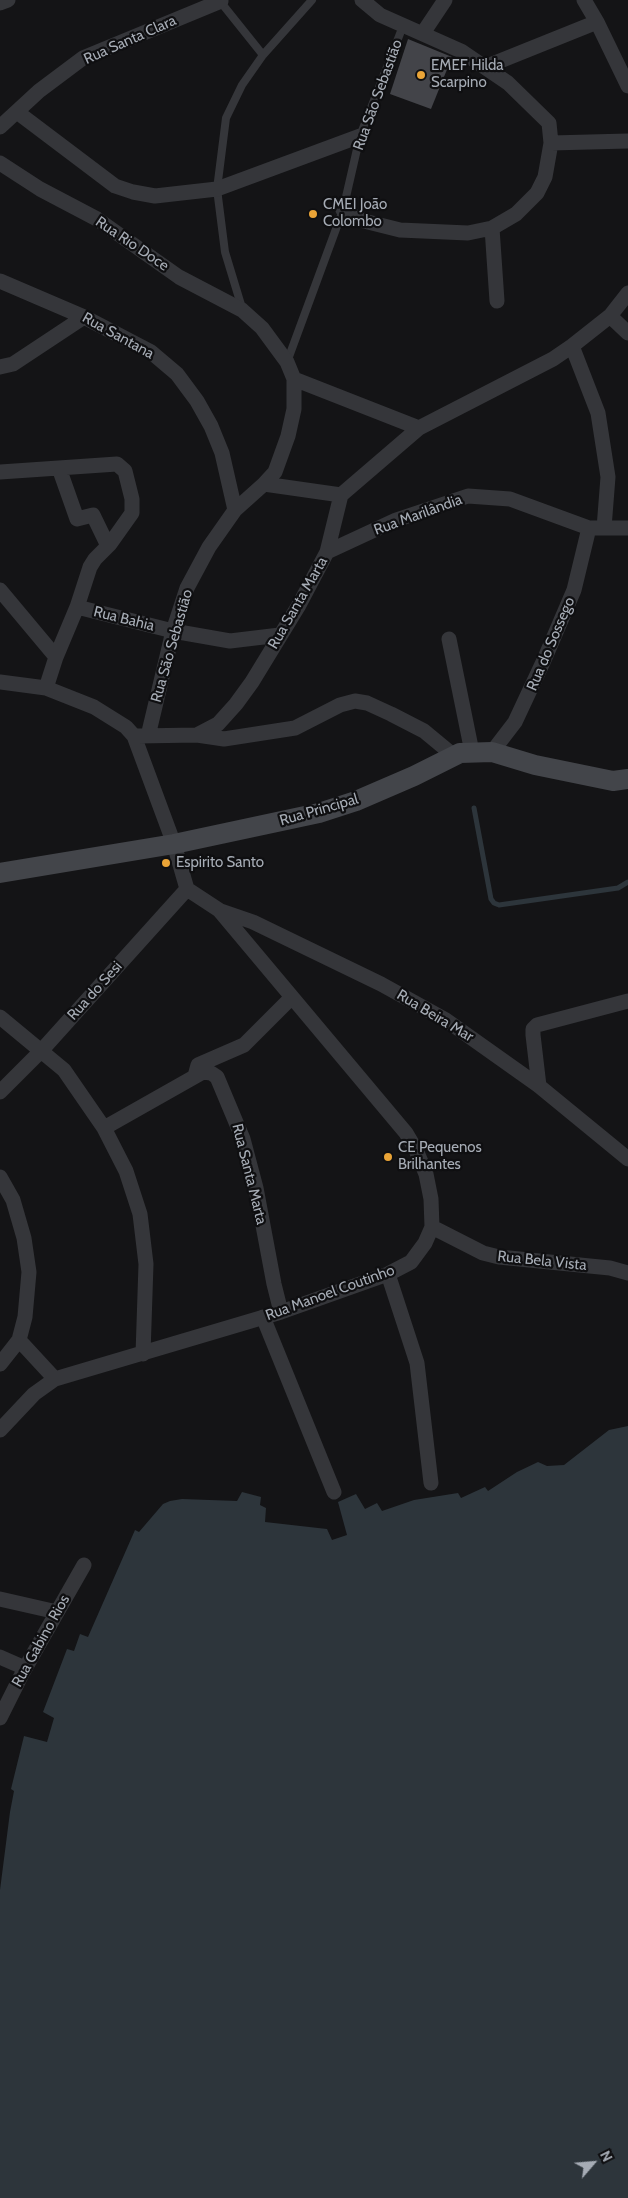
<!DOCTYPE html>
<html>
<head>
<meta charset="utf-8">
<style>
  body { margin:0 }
  #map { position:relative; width:628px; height:2198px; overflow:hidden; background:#141416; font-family:Cabin,sans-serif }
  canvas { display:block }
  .north { position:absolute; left:568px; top:2138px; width:50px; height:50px; -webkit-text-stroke:4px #0f0f11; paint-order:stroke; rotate:63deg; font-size:14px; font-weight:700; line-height:20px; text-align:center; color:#a6acb5 }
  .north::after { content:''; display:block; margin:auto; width:18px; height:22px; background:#a6acb5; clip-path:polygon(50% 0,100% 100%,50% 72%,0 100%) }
</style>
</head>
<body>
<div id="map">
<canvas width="628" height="2198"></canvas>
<div class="north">N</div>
</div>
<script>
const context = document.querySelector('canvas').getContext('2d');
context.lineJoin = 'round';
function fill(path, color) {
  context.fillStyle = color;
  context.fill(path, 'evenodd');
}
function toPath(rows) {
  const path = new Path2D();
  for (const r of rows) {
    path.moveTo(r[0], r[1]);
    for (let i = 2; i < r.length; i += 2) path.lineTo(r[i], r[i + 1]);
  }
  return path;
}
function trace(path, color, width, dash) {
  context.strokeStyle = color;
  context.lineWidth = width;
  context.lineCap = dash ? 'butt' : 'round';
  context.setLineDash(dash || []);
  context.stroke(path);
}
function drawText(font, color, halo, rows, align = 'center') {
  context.font = font + ' Cabin,sans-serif';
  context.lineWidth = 4.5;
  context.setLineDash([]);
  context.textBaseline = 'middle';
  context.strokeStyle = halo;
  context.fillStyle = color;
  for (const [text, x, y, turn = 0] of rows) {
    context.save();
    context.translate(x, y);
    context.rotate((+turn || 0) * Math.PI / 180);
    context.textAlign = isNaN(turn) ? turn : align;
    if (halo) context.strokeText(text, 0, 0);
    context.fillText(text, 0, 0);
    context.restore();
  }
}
fill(toPath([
  [628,1426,628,2198,0,2198,0,1890,10,1812,14,1791,11,1789,24,1736,47,1742,54,1718,43,1712,67,1649,74,1651,80,1634,88,1637,135,1530,139,1532,163,1504,170,1501,182,1499,237,1501,242,1492,261,1497,260,1505,266,1508,265,1522,327,1529,332,1540,347,1535,338,1502,356,1494,365,1509,377,1503,382,1511,414,1500,458,1493,461,1498,485,1487,488,1491,517,1472,538,1462,547,1466,564,1465,609,1430]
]), '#2d353b');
trace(toPath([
  [474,808,491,899,494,903,499,905,618,888,628,882]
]), '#2d353b', 5);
fill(toPath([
  [408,39,452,57,431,109,390,94]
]), '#434449');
trace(toPath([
  [219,0,263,55],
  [242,308,225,252,217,189,226,118,242,85,263,55,312,0],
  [287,362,343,210,360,136,403,26]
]), '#35363a', 8);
trace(toPath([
  [584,0,597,22,628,86],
  [0,3,8,0],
  [423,33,445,0],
  [485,67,597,22],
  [17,112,115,186,133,192,155,196,217,189,360,136],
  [0,127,39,91,83,58,221,1],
  [551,143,628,141],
  [0,163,40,189,97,219,179,277,242,310,262,328,287,362,294,379,294,409,288,436,275,472,264,484,235,510,209,547,187,588,173,631,148,736],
  [343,210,364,221,400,230,468,233,492,228,516,214,537,193,545,177,551,143,549,123,508,83,461,51,380,15,362,0],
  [492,228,497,301],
  [0,281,84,317,151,352,177,374,197,401,211,426,222,453,235,510],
  [610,316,628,333],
  [572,346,598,413,608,477,604,528],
  [0,367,13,364,84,317],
  [294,379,419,428],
  [59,468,77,519,93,515,108,546],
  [0,472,117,464,125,471,132,499,132,513,110,544,95,559,90,567,77,607,173,631,230,641,280,635],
  [264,484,341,495],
  [327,552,396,520,468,496,510,499,589,528,628,528],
  [0,590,56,657],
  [449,639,472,752],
  [0,682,46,688,94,707,126,727,134,736,174,844,187,889,219,910,406,1133,416,1150,426,1174,431,1199,432,1227,425,1243,411,1262,388,1274,281,1312,55,1379,34,1394,0,1430],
  [46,688,56,657,77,607],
  [197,735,224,739,295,728,340,705,355,701,367,703,391,714,424,731,453,755],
  [138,736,197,735,218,724,236,704,252,682,299,605,327,552,341,495,419,428,553,359,572,346,610,316,628,293],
  [492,752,515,722,544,660,574,590,589,528],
  [221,911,253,922,381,984,446,1020,539,1086,628,1159],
  [0,1017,64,1070,104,1128,126,1171,140,1214,146,1264,143,1354],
  [195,1076,198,1065,244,1045,292,997],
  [539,1086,533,1035,533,1029,537,1025,628,1001],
  [0,1092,42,1050,187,889],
  [104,1128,203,1072,211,1073,217,1077,243,1139,256,1188,274,1284,281,1312],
  [0,1177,13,1200,24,1238,29,1272,25,1317,19,1340,0,1364],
  [432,1227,483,1253,499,1257,610,1268,628,1273],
  [388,1274,417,1363,431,1483],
  [263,1317,334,1492],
  [19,1340,55,1379],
  [0,1599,57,1612],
  [0,1657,25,1668],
  [0,1718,23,1672,84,1565]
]), '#35363a', 15);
trace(toPath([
  [0,873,174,844,319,813,356,801,414,776,460,753,492,752,535,765,613,781,628,779]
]), '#43454a', 20);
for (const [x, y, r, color] of [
  [421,75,5,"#eaa437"],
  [313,214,5,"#eaa437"],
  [166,863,5,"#eaa437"],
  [388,1157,5,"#eaa437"]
]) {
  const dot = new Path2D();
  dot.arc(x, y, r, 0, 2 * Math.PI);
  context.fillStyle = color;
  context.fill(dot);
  trace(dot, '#0f0f11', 2);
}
drawText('15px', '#a6acb5', '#0f0f11', [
  ["Rua Santa Clara",130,40,-24],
  ["Rua São Sebastião",378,95,-70],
  ["Rua Rio Doce",132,244,34],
  ["Rua Santana",118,336,29],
  ["Rua Marilândia",418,515,-20],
  ["Rua Santa Marta",298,603,-60],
  ["Rua Bahia",124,619,14],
  ["Rua do Sossego",551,644,-67],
  ["Rua São Sebastião",172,646,-74],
  ["Rua Principal",319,810,-16],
  ["Rua do Sesi",95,991,-48],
  ["Rua Beira Mar",435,1016,31],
  ["Rua Santa Marta",249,1174,76],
  ["Rua Bela Vista",542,1261,6],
  ["Rua Manoel Coutinho",330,1293,-20],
  ["Rua Gabino Rios",41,1641,-61]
]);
drawText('15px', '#a6acb5', '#0f0f11', [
  ["EMEF Hilda",431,66],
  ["Scarpino",431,83],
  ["CMEI João",323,205],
  ["Colombo",323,222],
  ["Espirito Santo",176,863],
  ["CE Pequenos",398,1148],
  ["Brilhantes",398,1165]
], 'left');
</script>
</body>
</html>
